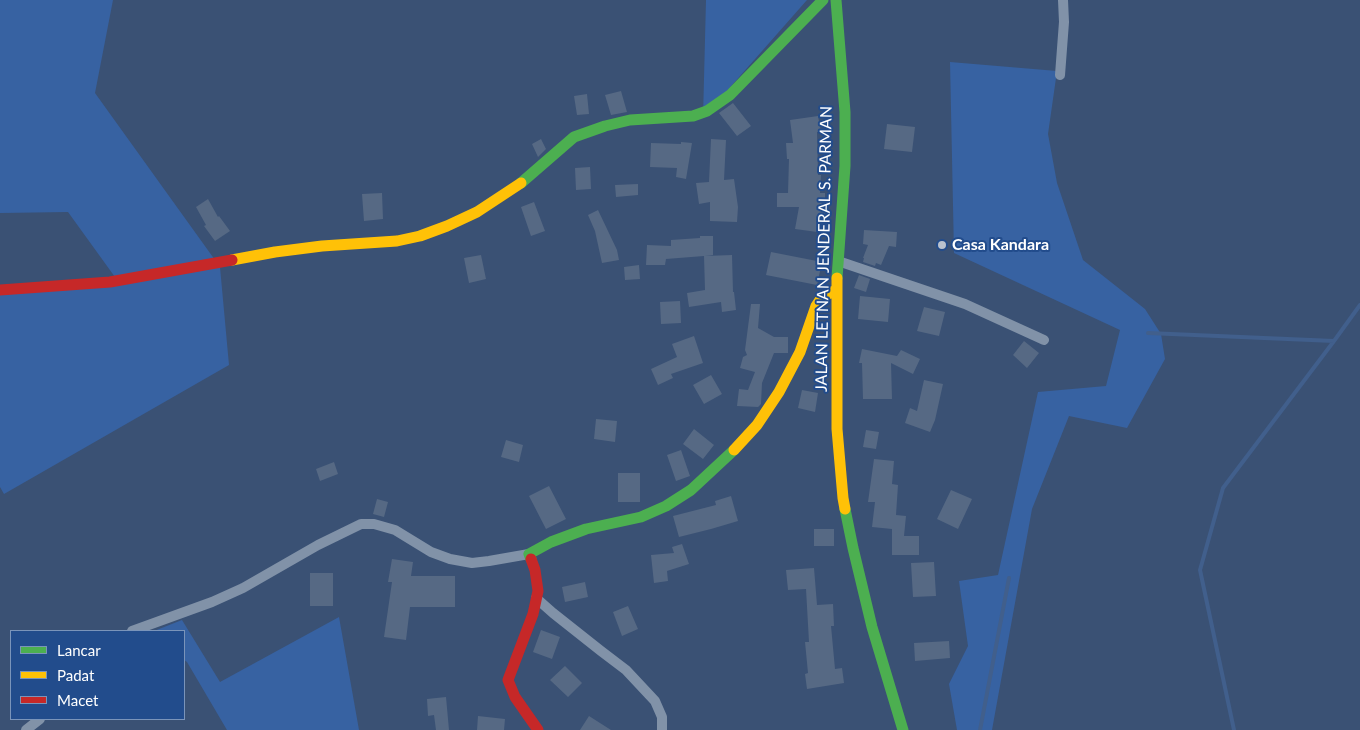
<!DOCTYPE html>
<html>
<head>
<meta charset="utf-8">
<style>
  body { margin:0 }
  #map { position:relative; width:1360px; height:730px; overflow:hidden; background:#3a5174; font-family:Lato,sans-serif }
  canvas { display:block }
  .legend { position:absolute; left:10px; top:630px; width:175px; height:90px; box-sizing:border-box; background:#224c8c; border:1px solid #7a94ba; margin:0; padding:6px 9px; list-style:none; font-size:15px; color:#fff }
  .legend li { display:flex; align-items:center; gap:10px; height:25px }
  .legend b { width:25px; border:1px solid #7a94ba }
</style>
</head>
<body>
<div id="map">
<canvas width="1360" height="730"></canvas>
<ul class="legend">
<li><b style="height:6px;background:#4caf50"></b>Lancar</li>
<li><b style="height:6px;background:#ffc107"></b>Padat</li>
<li><b style="height:6px;background:#c62828"></b>Macet</li>
</ul>
</div>
<script>
const context = document.querySelector('canvas').getContext('2d');
context.lineJoin = 'round';
function fill(path, color) {
  context.fillStyle = color;
  context.fill(path, 'evenodd');
}
function toPath(rows) {
  const path = new Path2D();
  for (const r of rows) {
    path.moveTo(r[0], r[1]);
    for (let i = 2; i < r.length; i += 2) path.lineTo(r[i], r[i + 1]);
  }
  return path;
}
function trace(path, color, width, dash) {
  context.strokeStyle = color;
  context.lineWidth = width;
  context.lineCap = dash ? 'butt' : 'round';
  context.setLineDash(dash || []);
  context.stroke(path);
}
function drawText(font, color, halo, rows, align = 'center') {
  context.font = font + ' Lato,sans-serif';
  context.lineWidth = 4;
  context.setLineDash([]);
  context.textBaseline = 'middle';
  context.strokeStyle = halo;
  context.fillStyle = color;
  for (const [text, x, y, turn = 0] of rows) {
    context.save();
    context.translate(x, y);
    context.rotate((+turn || 0) * Math.PI / 180);
    context.textAlign = isNaN(turn) ? turn : align;
    if (halo) context.strokeText(text, 0, 0);
    context.fillText(text, 0, 0);
    context.restore();
  }
}
fill(toPath([
  [0,0,113,0,95,93,220,267,229,365,4,494,0,487,0,292,120,284,68,212,0,213],
  [706,0,807,0,703,118],
  [950,62,1057,71,1048,134,1057,183,1083,260,1145,309,1161,334,1165,359,1127,428,1069,416,1032,509,992,730,957,730,949,684,968,646,959,581,998,575,1038,392,1106,386,1120,330,954,253],
  [339,617,359,730,227,730,187,662,184,660,184,631,154,631,182,620,220,682]
]), '#3762a2');
trace(toPath([
  [1148,333,1334,341],
  [980,730,1009,578],
  [1234,730,1200,570,1223,488,1334,341,1360,305]
]), '#415f8c', 4);
fill(toPath([
  [621,91,627,112,611,115,605,95],
  [587,94,589,114,577,115,574,96],
  [733,103,751,126,737,136,719,113],
  [818,116,821,132,817,132,818,175,821,175,820,193,825,193,825,219,828,219,825,233,795,229,799,207,777,207,777,193,788,193,789,159,787,159,786,143,793,143,790,120],
  [887,124,915,127,912,152,884,149],
  [541,139,546,149,538,157,532,144],
  [711,139,726,140,724,180,734,179,738,207,737,222,710,221,710,202,699,204,696,183,709,182],
  [681,142,692,143,686,179,676,177,677,168,650,167,651,143,681,144],
  [590,167,591,189,576,190,575,168],
  [638,184,638,195,616,197,615,185],
  [382,193,383,219,364,221,362,194],
  [208,199,218,217,219,216,230,231,215,241,204,226,206,225,196,207],
  [534,202,545,231,531,236,521,207],
  [598,210,617,250,619,260,602,263,595,231,588,215],
  [864,230,897,232,896,247,889,246,881,265,876,263,875,266,863,262,864,258,863,258,868,245,863,244],
  [700,236,713,236,713,255,705,256,732,255,733,292,734,292,736,310,722,312,721,302,689,307,687,293,705,290,704,256,666,259,665,265,646,265,647,245,671,246,671,240,700,238],
  [771,252,822,262,817,285,766,275],
  [481,255,486,279,469,283,464,258],
  [639,265,640,279,625,280,624,267],
  [859,275,870,279,866,292,854,288],
  [860,296,890,299,888,322,858,319],
  [680,301,681,323,661,324,660,302],
  [751,304,760,304,758,328,774,337,788,337,788,353,774,353,762,383,761,404,758,407,737,406,739,389,748,390,755,372,740,368,743,357,747,355,745,350],
  [924,307,945,312,939,336,917,331],
  [694,336,703,363,671,374,673,378,658,385,651,369,677,357,672,344],
  [1024,341,1039,353,1027,368,1013,355],
  [862,349,897,356,901,350,920,359,913,374,891,363,892,399,863,399,862,363,859,363],
  [711,375,722,394,704,404,693,385],
  [924,380,943,384,935,420,930,432,905,423,910,408,917,411],
  [802,390,818,393,815,412,798,408],
  [596,419,617,421,615,442,594,439],
  [694,429,714,445,703,459,683,444],
  [866,430,879,432,876,449,863,447],
  [506,440,523,445,519,462,501,457],
  [681,450,690,476,676,481,667,455],
  [874,459,894,461,892,484,898,485,896,515,906,516,904,536,919,536,919,555,892,555,892,529,872,527,875,502,868,502],
  [334,462,338,474,320,481,316,469],
  [618,473,640,473,640,502,618,502],
  [549,486,566,519,546,529,529,496],
  [951,490,972,499,958,529,937,519],
  [731,496,738,521,711,529,679,537,673,516,716,505,715,501],
  [377,499,388,502,384,517,373,514],
  [814,529,834,529,834,546,814,546],
  [682,544,689,564,667,571,668,581,654,583,651,555,674,553,672,547],
  [392,559,413,562,411,576,455,576,455,607,410,607,406,640,384,637,392,582,388,582],
  [934,562,936,596,913,597,911,563],
  [814,568,817,605,833,604,834,626,831,626,835,669,842,668,844,683,807,689,805,674,808,673,805,642,809,642,806,589,788,590,786,570],
  [310,573,333,573,333,606,310,606],
  [585,582,588,597,565,602,562,587],
  [628,606,638,629,622,636,613,612],
  [541,630,560,637,552,659,533,652],
  [949,641,950,658,915,661,914,643],
  [565,666,582,683,568,697,550,680],
  [446,697,449,730,436,730,434,715,428,716,427,699],
  [478,716,505,719,504,730,477,730],
  [589,716,611,730,580,730]
]), '#566984');
trace(toPath([
  [1060,75,1064,22,1063,0],
  [838,261,965,304,1044,340],
  [536,598,553,613,601,651,626,670,655,701,662,717,662,730],
  [132,631,212,602,243,588,318,545,361,524,374,524,395,530,431,552,450,559,472,563,489,561,529,554],
  [26,730,40,719]
]), '#8192a8', 10);
trace(toPath([
  [836,0,845,112,845,166,837,278],
  [521,183,574,137,605,126,630,120,693,116,707,111,730,95,823,0],
  [845,509,853,548,872,627,903,730],
  [531,559,529,554,551,542,586,529,641,517,666,506,691,490,734,450]
]), '#4caf50', 11);
trace(toPath([
  [232,260,275,252,322,246,397,241,420,236,447,226,477,212,521,183],
  [837,278,837,429,843,498,845,509],
  [734,450,757,425,779,392,800,352,816,306,820,300,826,295,836,290]
]), '#ffc107', 11);
trace(toPath([
  [0,290,110,282,232,260],
  [531,559,535,570,538,591,533,614,508,680,515,697,538,730]
]), '#c62828', 11);
for (const [x, y, r, color] of [
  [942,245,5,"#bac2ce"]
]) {
  const dot = new Path2D();
  dot.arc(x, y, r, 0, 2 * Math.PI);
  context.fillStyle = color;
  context.fill(dot);
  trace(dot, '#224c8c', 2);
}
drawText('bold 16px', '#fff', '#224c8c', [
  ["Casa Kandara",952,245]
], 'left');
drawText('16px', '#fff', '#224c8c', [
  ["JALAN LETNAN JENDERAL S. PARMAN",824,249,-89]
]);
</script>
</body>
</html>
